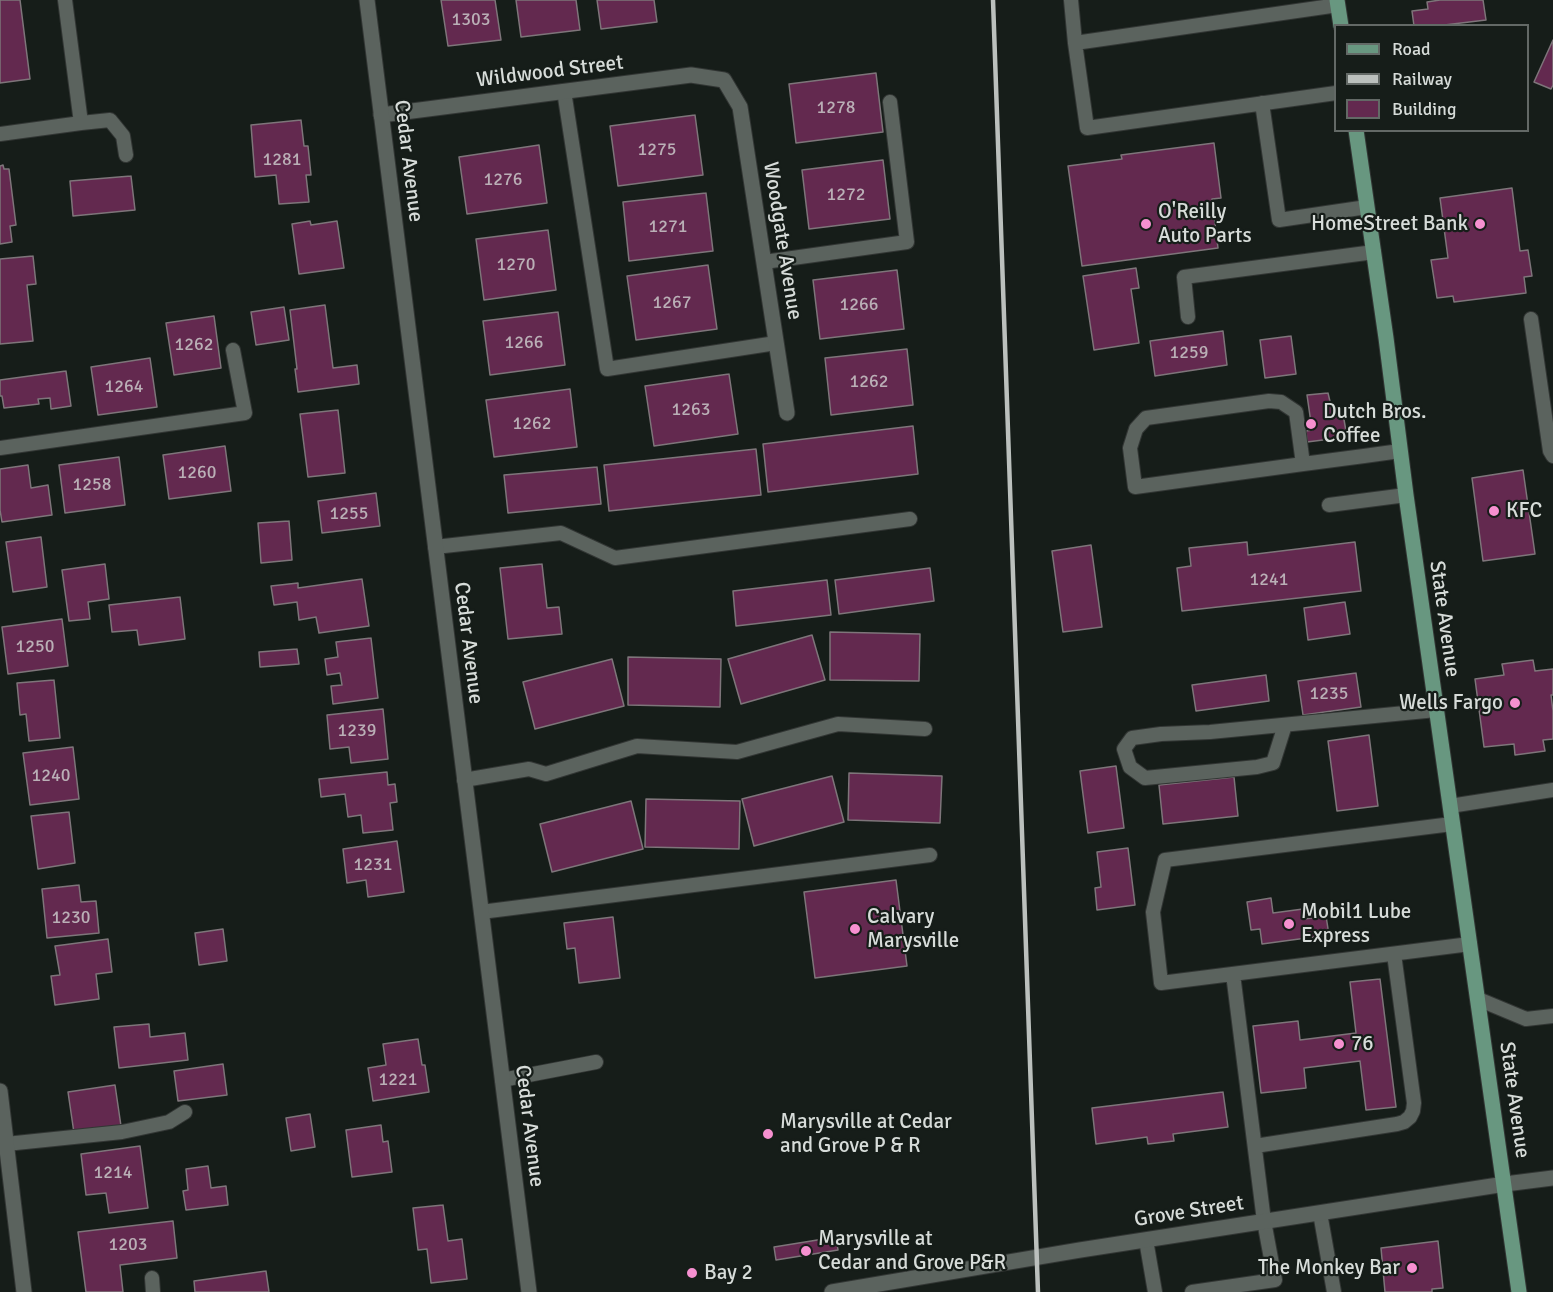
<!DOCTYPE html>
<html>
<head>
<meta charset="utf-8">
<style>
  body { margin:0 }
  #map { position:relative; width:1553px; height:1292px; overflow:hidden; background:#161d19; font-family:Signika,sans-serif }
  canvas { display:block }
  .legend { position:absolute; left:1334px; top:24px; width:195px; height:108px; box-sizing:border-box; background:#161d19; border:2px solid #636966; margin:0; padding:8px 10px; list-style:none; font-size:18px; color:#d7dcd9 }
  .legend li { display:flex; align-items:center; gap:12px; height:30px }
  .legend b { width:30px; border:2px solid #636966 }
</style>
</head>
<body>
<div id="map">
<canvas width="1553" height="1292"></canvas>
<ul class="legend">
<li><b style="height:8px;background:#689780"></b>Road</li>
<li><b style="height:8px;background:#bbc0bd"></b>Railway</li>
<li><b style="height:16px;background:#63294f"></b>Building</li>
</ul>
</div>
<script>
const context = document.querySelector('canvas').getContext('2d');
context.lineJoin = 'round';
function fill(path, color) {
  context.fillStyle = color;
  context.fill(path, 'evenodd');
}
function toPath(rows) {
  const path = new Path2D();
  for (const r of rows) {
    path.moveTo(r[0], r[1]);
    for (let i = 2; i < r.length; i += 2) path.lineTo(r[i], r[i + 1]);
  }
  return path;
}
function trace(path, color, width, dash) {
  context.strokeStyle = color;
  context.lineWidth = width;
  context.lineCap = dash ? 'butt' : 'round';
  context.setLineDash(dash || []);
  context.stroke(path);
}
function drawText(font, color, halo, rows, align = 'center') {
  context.font = font + ' Signika,sans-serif';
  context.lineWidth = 4.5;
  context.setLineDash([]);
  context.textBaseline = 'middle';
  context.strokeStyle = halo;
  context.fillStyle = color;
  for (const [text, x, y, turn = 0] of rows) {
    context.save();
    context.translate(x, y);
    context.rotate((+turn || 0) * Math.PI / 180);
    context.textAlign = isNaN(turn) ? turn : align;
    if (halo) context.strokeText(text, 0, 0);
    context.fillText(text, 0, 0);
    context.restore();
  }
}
const building = toPath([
  [0,0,20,0,30,79,0,83,0,0],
  [441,0,495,0,501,40,448,46,441,0],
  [516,0,576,0,580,30,521,37,516,0],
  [597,0,654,0,657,22,601,29,597,0],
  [1440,0,1483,0,1486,20,1436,26,1414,26,1412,11,1428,9,1427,2,1440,0],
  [1553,40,1553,85,1551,89,1534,82,1553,40],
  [876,73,883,132,796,143,789,84,876,73],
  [695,115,703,175,618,186,610,126,695,115],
  [301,120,304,146,308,146,311,175,306,175,309,202,279,204,276,175,255,177,251,125,301,120],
  [1214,143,1221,198,1212,199,1218,248,1082,266,1068,166,1122,159,1121,155,1214,143],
  [539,145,547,203,467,214,459,157,539,145],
  [883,160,890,219,809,229,802,170,883,160],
  [3,165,4,169,9,169,16,225,10,226,12,242,0,244,0,166,3,165],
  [131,176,135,210,73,216,70,181,131,176],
  [1512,188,1520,251,1528,250,1532,276,1524,277,1526,293,1454,302,1453,296,1437,298,1431,260,1448,258,1440,198,1512,188],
  [706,193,713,251,629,261,623,202,706,193],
  [310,221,311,225,337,221,344,268,299,274,292,224,310,221],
  [548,230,556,290,484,300,476,239,548,230],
  [33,256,36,284,27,285,33,341,0,344,0,259,33,256],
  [708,265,717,329,636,340,627,276,708,265],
  [1136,268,1139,288,1131,289,1139,343,1094,350,1083,276,1136,268],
  [897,270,904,329,820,339,813,280,897,270],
  [325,305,333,368,357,365,359,384,298,392,295,369,297,369,290,310,325,305],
  [284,307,289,340,256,345,251,312,284,307],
  [558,312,565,365,490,375,483,321,558,312],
  [214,316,221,368,174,375,166,323,214,316],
  [1223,331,1227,365,1155,376,1150,341,1223,331],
  [1291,336,1296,374,1265,378,1260,340,1291,336],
  [907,349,913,405,831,415,825,358,907,349],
  [150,358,157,407,98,415,91,367,150,358],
  [66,371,71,406,51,409,50,398,38,399,39,404,4,408,2,396,0,396,0,380,66,371],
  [729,374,738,434,654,446,645,386,729,374],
  [570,389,577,447,494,457,486,400,570,389],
  [1328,393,1332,410,1342,408,1347,437,1307,442,1306,431,1312,430,1307,395,1328,393],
  [338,410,345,473,308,477,300,414,338,410],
  [913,426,918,474,768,492,763,444,913,426],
  [225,446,231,491,169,499,163,455,225,446],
  [756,449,761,495,609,511,604,465,756,449],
  [119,457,125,505,65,513,59,465,119,457],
  [28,465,31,488,48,485,52,515,2,522,0,510,0,469,28,465],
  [597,467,601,504,508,513,504,475,597,467],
  [1523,470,1535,554,1483,561,1472,478,1523,470],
  [376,493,380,526,322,533,318,501,376,493],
  [289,521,292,560,261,563,258,523,289,521],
  [41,537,47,587,13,592,6,542,41,537],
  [1247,542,1248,555,1355,542,1361,591,1182,611,1177,568,1191,566,1189,548,1247,542],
  [1091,545,1102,627,1063,632,1052,551,1091,545],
  [105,564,109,599,88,602,90,619,69,621,62,570,105,564],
  [542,564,547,608,559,607,562,634,508,639,500,568,542,564],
  [930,568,934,601,839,614,835,580,930,568],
  [362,579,369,626,319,633,316,617,299,620,297,602,274,605,271,586,298,583,298,588,362,579],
  [827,580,831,615,736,626,733,591,827,580],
  [180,597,185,639,139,645,137,630,112,632,109,605,180,597],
  [1345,602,1350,634,1308,640,1304,608,1345,602],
  [62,619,68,666,8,674,2,627,62,619],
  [830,632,920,634,919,681,830,680,830,632],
  [812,635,825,680,741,704,728,659,812,635],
  [371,638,378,698,333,704,331,686,342,685,340,673,327,675,325,659,338,657,336,642,371,638],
  [297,649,299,664,260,667,259,652,297,649],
  [628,657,721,659,720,707,628,705,628,657],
  [612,659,624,706,535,729,523,682,612,659],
  [1533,660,1535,671,1553,669,1553,695,1551,695,1553,711,1553,739,1543,740,1545,751,1515,755,1514,744,1484,747,1475,679,1504,675,1502,664,1533,660],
  [1356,673,1361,707,1303,715,1298,681,1356,673],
  [1266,675,1269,701,1196,711,1192,685,1266,675],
  [54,680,60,738,29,741,26,714,20,715,17,683,54,680],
  [383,709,388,759,351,763,349,747,330,749,327,715,383,709],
  [1369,735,1378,806,1337,811,1328,741,1369,735],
  [73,747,79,799,30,805,23,753,73,747],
  [1116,766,1124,828,1088,833,1080,771,1116,766],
  [387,772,388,785,395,784,397,802,390,803,393,830,363,833,361,815,348,817,345,794,321,797,319,779,387,772],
  [849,773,942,776,940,823,848,820,849,773],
  [832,776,844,822,754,846,742,799,832,776],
  [1234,777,1238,816,1163,824,1159,785,1234,777],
  [646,799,740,801,739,849,645,847,646,799],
  [631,801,643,849,552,872,540,824,631,801],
  [69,812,75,863,38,869,31,816,69,812],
  [397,841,404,892,368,897,366,880,347,883,343,849,397,841],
  [1128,848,1135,905,1097,910,1095,888,1101,887,1097,852,1128,848],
  [896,880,907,966,815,978,804,892,896,880],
  [79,885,81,902,96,901,99,933,47,938,42,889,79,885],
  [1271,898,1273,913,1303,909,1304,919,1326,916,1329,935,1262,944,1260,929,1251,930,1247,902,1271,898],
  [613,917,620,978,579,983,575,948,567,949,564,923,613,917],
  [223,929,227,961,199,965,195,933,223,929],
  [108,939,112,972,96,974,99,999,55,1005,51,976,60,975,55,946,108,939],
  [1380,979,1396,1107,1366,1110,1360,1061,1304,1068,1306,1088,1261,1093,1253,1026,1298,1021,1300,1040,1356,1033,1350,982,1380,979],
  [149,1024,150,1037,185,1033,188,1060,119,1068,114,1027,149,1024],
  [418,1039,422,1065,425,1065,429,1092,373,1101,368,1068,386,1065,383,1044,418,1039],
  [223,1064,227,1095,178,1101,174,1071,223,1064],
  [115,1085,121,1126,74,1133,68,1092,115,1085],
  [1223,1092,1228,1127,1173,1134,1174,1141,1148,1144,1147,1137,1096,1144,1092,1108,1223,1092],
  [310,1114,315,1147,291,1151,286,1118,310,1114],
  [381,1125,383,1142,388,1141,392,1172,352,1177,346,1130,381,1125],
  [140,1146,148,1208,109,1213,106,1193,86,1195,81,1154,140,1146],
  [208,1166,211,1188,226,1186,228,1205,186,1210,183,1191,188,1190,186,1169,208,1166],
  [443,1205,448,1241,462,1239,467,1279,431,1283,427,1249,418,1250,413,1208,443,1205],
  [173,1221,177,1258,120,1265,123,1292,86,1292,78,1232,173,1221],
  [836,1237,838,1250,776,1260,774,1247,836,1237],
  [1438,1241,1443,1288,1432,1289,1432,1292,1385,1292,1381,1248,1438,1241],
  [266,1271,269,1292,195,1292,194,1281,266,1271]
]);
fill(building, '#63294f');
trace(building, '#7e757a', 1.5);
const service = toPath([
  [1071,0,1075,43],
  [564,91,607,369,776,343],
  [1336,93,1087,128,1075,43,1338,5],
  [1262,103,1279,220,1367,207],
  [81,123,110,120,123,136,126,155],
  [0,134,81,123,65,0],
  [764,262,907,242,890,102],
  [1188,317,1184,277,1374,252],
  [1531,319,1550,451,1553,456],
  [0,448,245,413,233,350],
  [1303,464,1296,412,1281,402,1269,401,1146,418,1136,429,1130,448,1135,487,1303,464,1364,456,1400,451],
  [1329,505,1406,495],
  [435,547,561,533,615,558,910,519],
  [1285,725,1273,763,1257,767,1145,778,1130,767,1124,749,1132,738,1161,734,1210,732,1436,710],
  [464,780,529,769,546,774,637,746,737,752,838,724,925,729],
  [1450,806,1553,790],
  [1452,824,1165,860,1153,912,1161,983,1470,944],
  [481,912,930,855],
  [1478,999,1526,1019,1553,1016],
  [502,1080,596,1062],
  [6,1144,122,1132,169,1122,185,1112],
  [1255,1146,1397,1124,1404,1122,1410,1117,1413,1111,1414,1103,1394,954],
  [1320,1213,1334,1292],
  [1146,1240,1155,1292],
  [152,1278,153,1292],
  [1192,1292,1275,1280,1264,1221,1233,974]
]);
const minor = toPath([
  [381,115,691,75,724,80,740,107,787,413]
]);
const tertiary = toPath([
  [367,0,529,1292],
  [0,1091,24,1292],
  [832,1292,1080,1250,1505,1184,1553,1178]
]);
const primary = toPath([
  [1337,0,1341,26],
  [1356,130,1386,338,1406,495,1519,1292]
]);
trace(service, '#323634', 16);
trace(minor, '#323634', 17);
trace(tertiary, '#323634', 17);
trace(primary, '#323634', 17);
trace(service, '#5b635e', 14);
trace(minor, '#5b635e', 15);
trace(tertiary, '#5b635e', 15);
trace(primary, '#689780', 15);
trace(toPath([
  [993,0,1038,1292]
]), '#bbc0bd', 4.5);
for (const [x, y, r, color] of [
  [1146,224,6,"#f690d0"],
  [1480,224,6,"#f690d0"],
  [1311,424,6,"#f690d0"],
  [1494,511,6,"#f690d0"],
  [1515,703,6,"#f690d0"],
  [1289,924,6,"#f690d0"],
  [855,929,6,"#f690d0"],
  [1339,1044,6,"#f690d0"],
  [768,1134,6,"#f690d0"],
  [806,1251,6,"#f690d0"],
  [1412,1268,6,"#f690d0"],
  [692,1273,6,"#f690d0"]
]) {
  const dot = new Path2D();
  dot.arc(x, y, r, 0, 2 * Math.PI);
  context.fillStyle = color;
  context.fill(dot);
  trace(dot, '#161d19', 2);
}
drawText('18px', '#baafb6', null, [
  ["1303",471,20],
  ["1278",836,108],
  ["1275",657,150],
  ["1281",282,160],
  ["1276",503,180],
  ["1272",846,195],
  ["1271",668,227],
  ["1270",516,265],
  ["1267",672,303],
  ["1266",859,305],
  ["1266",524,343],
  ["1262",194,345],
  ["1259",1189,353],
  ["1262",869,382],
  ["1264",124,387],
  ["1263",691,410],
  ["1262",532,424],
  ["1260",197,473],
  ["1258",92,485],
  ["1255",349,514],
  ["1241",1269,580],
  ["1250",35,647],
  ["1235",1329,694],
  ["1239",357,731],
  ["1240",51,776],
  ["1231",373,865],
  ["1230",71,918],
  ["1221",398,1080],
  ["1214",113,1173],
  ["1203",128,1245]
]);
drawText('21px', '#d7dcd9', '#161d19', [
  ["Wildwood Street",550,72,-7],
  ["Cedar Avenue",408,161,83],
  ["Woodgate Avenue",782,241,81],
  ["State Avenue",1444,619,82],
  ["Cedar Avenue",468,643,83],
  ["State Avenue",1514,1100,82],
  ["Cedar Avenue",529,1126,83],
  ["Grove Street",1189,1212,-9]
]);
drawText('21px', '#d7dcd9', '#161d19', [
  ["O'Reilly",1158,212],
  ["Auto Parts",1158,236],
  ["HomeStreet Bank",1468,224,"right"],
  ["Dutch Bros.",1323,412],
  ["Coffee",1323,436],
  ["KFC",1506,511],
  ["Wells Fargo",1503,703,"right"],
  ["Mobil1 Lube",1301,912],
  ["Express",1301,936],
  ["Calvary",867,917],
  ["Marysville",867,941],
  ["76",1351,1044],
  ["Marysville at Cedar",780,1122],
  ["and Grove P & R",780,1146],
  ["Marysville at",818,1239],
  ["Cedar and Grove P&R",818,1263],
  ["The Monkey Bar",1400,1268,"right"],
  ["Bay 2",704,1273]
], 'left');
</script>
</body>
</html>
